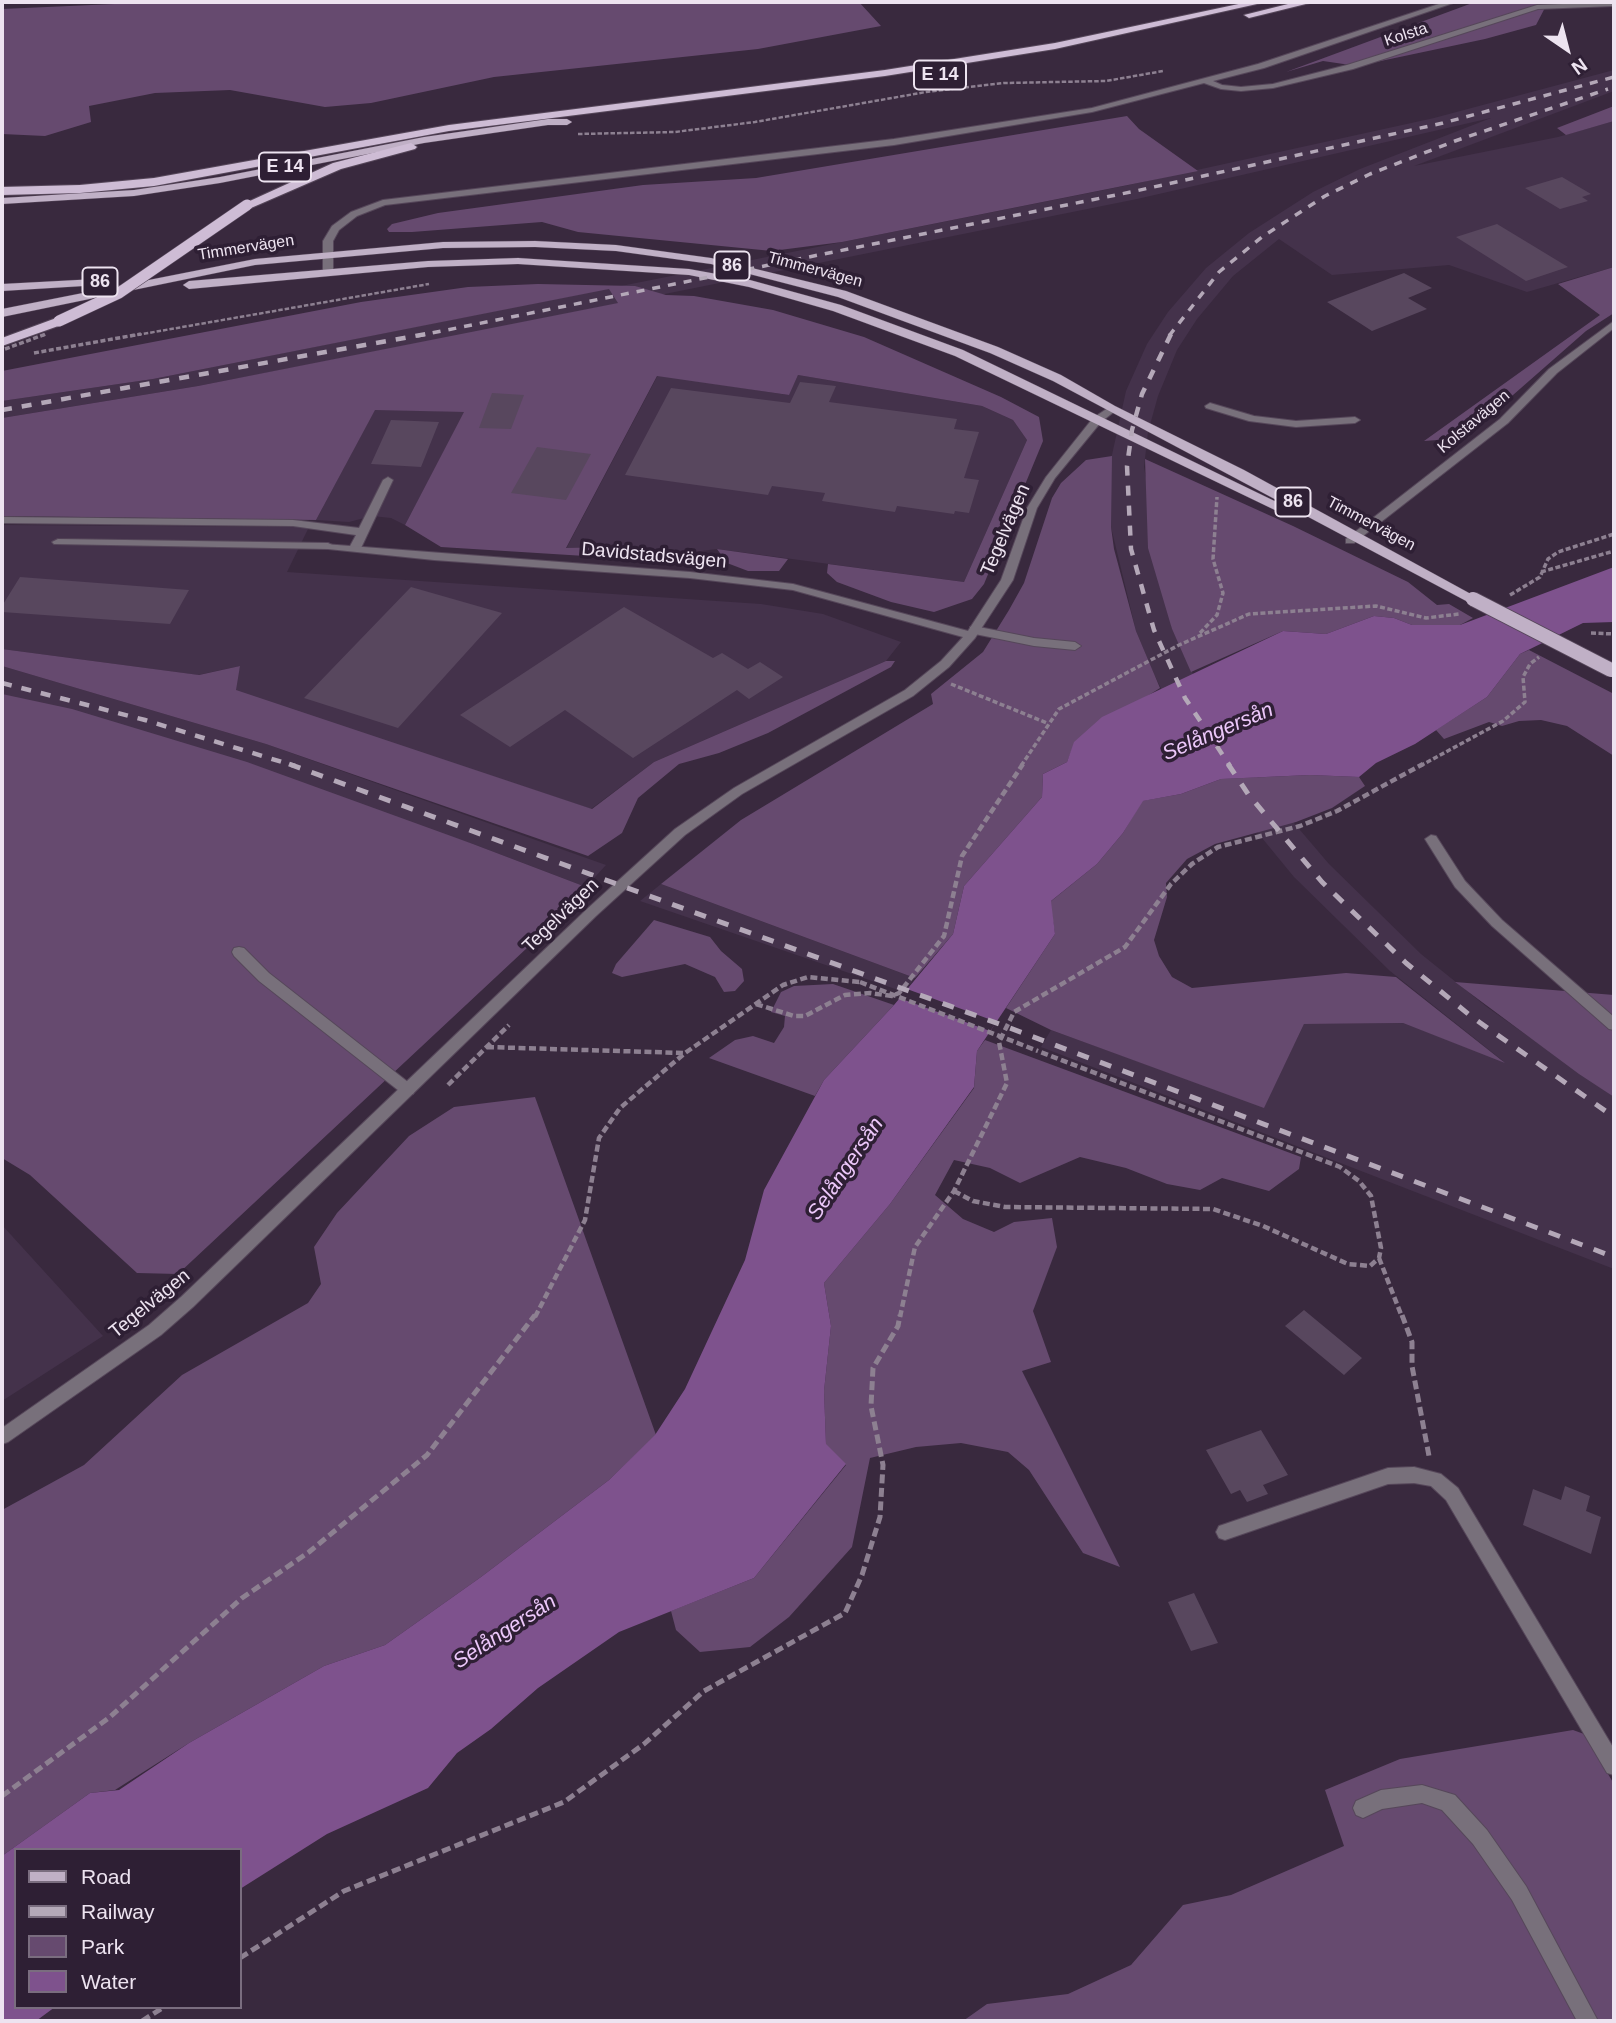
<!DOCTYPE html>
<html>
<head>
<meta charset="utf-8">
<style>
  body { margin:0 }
  #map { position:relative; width:1616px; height:2023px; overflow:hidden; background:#39293e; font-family:Arial,sans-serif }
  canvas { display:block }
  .frame { position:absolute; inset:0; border:4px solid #ede3f0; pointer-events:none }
  .legend { position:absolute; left:14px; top:1848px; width:228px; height:161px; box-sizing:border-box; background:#2e1f34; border:2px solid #7a6d7f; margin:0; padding:9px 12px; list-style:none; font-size:21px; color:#ede3f0 }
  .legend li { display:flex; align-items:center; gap:14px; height:35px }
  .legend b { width:35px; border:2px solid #7a6d7f }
  .north { position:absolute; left:1532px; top:14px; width:70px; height:70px; -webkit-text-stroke:5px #2e1f34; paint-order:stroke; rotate:145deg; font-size:19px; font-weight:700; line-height:28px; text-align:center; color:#ede3f0 }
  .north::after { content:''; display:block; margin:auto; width:24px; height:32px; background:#ede3f0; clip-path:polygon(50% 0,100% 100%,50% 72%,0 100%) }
</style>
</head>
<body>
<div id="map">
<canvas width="1616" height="2023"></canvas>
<div class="frame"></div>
<ul class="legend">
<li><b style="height:9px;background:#c0b0c6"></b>Road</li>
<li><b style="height:9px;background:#b4a8b8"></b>Railway</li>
<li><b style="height:19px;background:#664a6f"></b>Park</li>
<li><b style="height:19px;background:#7e528d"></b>Water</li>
</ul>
<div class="north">N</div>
</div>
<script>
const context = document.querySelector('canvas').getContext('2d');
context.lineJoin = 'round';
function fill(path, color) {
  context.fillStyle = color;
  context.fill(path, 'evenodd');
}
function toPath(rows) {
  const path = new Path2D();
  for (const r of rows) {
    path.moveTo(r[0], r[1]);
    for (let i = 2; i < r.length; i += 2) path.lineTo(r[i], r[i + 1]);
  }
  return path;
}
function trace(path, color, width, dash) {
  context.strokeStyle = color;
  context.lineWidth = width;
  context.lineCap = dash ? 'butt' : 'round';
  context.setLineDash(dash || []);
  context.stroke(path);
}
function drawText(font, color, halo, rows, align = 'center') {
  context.font = font + ' Arial,sans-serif';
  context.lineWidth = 7;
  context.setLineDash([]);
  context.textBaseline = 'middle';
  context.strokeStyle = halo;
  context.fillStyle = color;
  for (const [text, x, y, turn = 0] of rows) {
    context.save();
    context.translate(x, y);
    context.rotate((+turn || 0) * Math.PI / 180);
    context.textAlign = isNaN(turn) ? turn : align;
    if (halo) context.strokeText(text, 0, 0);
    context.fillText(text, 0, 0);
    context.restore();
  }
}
fill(toPath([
  [1614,70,1614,91,1414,166,1558,137,1614,121,1614,267,1527,292,1449,265,1332,275,1279,239,1233,276,1197,319,1177,350,1158,396,1148,432,1144,467,1172,629,1203,695,1265,789,1329,864,1421,954,1487,1007,1614,1097,1614,1269,1041,1047,1051,1030,1264,1107,1304,1024,1403,1023,1503,1061,1390,971,1294,877,1230,799,1167,701,1154,674,1136,631,1111,527,1110,464,1126,391,1147,344,1168,312,1206,268,1249,233,1313,192,1360,169,1491,118,1137,199,466,334,198,386,2,418,2,401,153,379,1124,186,1434,118],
  [658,375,788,395,798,375,982,406,1013,420,1027,440,964,582,717,549,669,555,613,547,566,549],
  [375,409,465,412,405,525,391,518,372,516,349,522,316,520],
  [2,525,309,527,287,572,761,604,823,614,901,642,886,661,654,762,591,809,234,691,240,666,198,675,2,649],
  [2,666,266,744,606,865,586,887,473,844,2,697],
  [661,884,915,978,904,992,640,901],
  [2,1225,103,1336,2,1401]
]), '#44324b');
fill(toPath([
  [159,2,859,2,881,26,758,49,494,77,371,103,325,107,230,90,155,93,89,106,91,122,45,136,2,134,2,9],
  [1475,2,1548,2,1536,25,1485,39,1357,66,1323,61,1286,72],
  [1614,106,1614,121,1566,135,1557,128],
  [1127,116,1139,129,1198,171,842,242,772,251,578,232,542,222,412,232,389,232,387,229,392,224,438,213,643,185,756,178],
  [1614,267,1614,313,1586,331,1464,438,1424,441,1600,315,1558,284],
  [538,284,635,286,666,295,694,296,773,310,864,337,1001,397,1039,417,1043,441,984,584,972,599,934,612,891,602,837,582,827,573,828,564,964,582,1027,440,1013,420,982,406,798,375,789,395,657,376,566,548,613,547,669,555,665,561,441,547,405,525,464,412,375,410,316,520,2,516,2,418,198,386,618,303,609,289,153,379,2,401,2,371,361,302,468,287],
  [1112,456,1111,527,1114,549,1136,631,1160,688,1075,742,1067,762,1043,774,1042,797,964,886,953,934,915,978,661,884,741,820,933,704,931,694,983,652,1009,610,1024,583,1052,498,1061,483,1086,460],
  [1145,459,1293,526,1408,582,1437,605,1449,604,1473,618,1460,625,1412,625,1394,618,1374,616,1326,634,1283,631,1191,672,1172,629,1148,548],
  [717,549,788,559,779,571,748,571,727,563],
  [2,649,199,675,240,666,236,690,592,809,654,762,886,661,895,661,891,667,768,733,719,753,679,764,638,798,622,833,588,856,266,744,2,666],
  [1529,650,1614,694,1614,756,1567,726,1541,720,1519,721,1502,726,1489,722,1444,739,1436,730,1487,697,1520,654],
  [2,694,72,709,247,762,473,844,586,887,588,891,178,1274,137,1273,30,1175,2,1158],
  [1310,775,1359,777,1365,786,1332,808,1296,822,1215,844,1187,859,1166,883,1167,897,1154,940,1159,956,1172,977,1192,988,1346,973,1396,977,1505,1063,1403,1023,1304,1024,1264,1108,1051,1030,1006,1008,1055,934,1050,902,1097,864,1123,833,1142,801,1181,794,1221,779],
  [654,920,710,937,721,951,742,969,744,981,735,991,724,992,715,977,685,964,622,977,612,973,616,964],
  [1455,982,1614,995,1614,1097,1579,1074],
  [833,984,894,1005,824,1080,815,1096,709,1058,735,1040,753,1036,774,1043,784,1027,785,1016,771,1012,781,992,794,986],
  [985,1040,1301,1157,1299,1169,1269,1191,1222,1178,1200,1190,1167,1184,1126,1168,1080,1157,1020,1183,990,1168,954,1160,935,1195,963,1219,994,1232,1014,1222,1052,1218,1057,1247,1033,1311,1051,1362,1022,1371,1120,1567,1083,1553,1029,1470,1008,1452,961,1443,916,1447,870,1458,852,1547,789,1617,750,1647,700,1652,676,1630,671,1611,754,1578,846,1465,826,1445,824,1391,831,1326,824,1283,890,1204,974,1088,977,1051],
  [535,1097,656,1435,609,1480,481,1577,385,1645,324,1666,189,1743,115,1790,90,1793,2,1856,2,1510,84,1465,182,1375,308,1303,321,1284,314,1247,337,1213,409,1136,454,1107],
  [1573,1730,1584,1734,1614,1784,1614,2021,963,2021,987,2004,1068,1994,1131,1965,1183,1905,1231,1895,1344,1846,1325,1790,1400,1759]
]), '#664a6f');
fill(toPath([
  [1614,567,1614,622,1583,623,1520,654,1487,697,1415,744,1376,763,1359,777,1310,775,1221,779,1181,794,1143,801,1123,833,1097,864,1051,901,1055,934,977,1051,974,1087,890,1204,824,1283,831,1326,824,1391,826,1444,846,1464,754,1578,619,1632,538,1688,491,1729,457,1753,428,1788,327,1834,240,1889,240,1850,16,1850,16,2007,55,2007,36,2021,2,2021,2,1856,90,1793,119,1790,189,1743,324,1666,385,1645,481,1577,609,1480,655,1435,685,1389,745,1260,764,1190,824,1080,894,1005,953,934,964,886,1042,797,1043,774,1067,762,1074,742,1102,717,1283,631,1326,634,1374,616,1394,618,1412,625,1460,625]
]), '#7e528d');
fill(toPath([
  [907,989,997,1022,990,1031,899,998]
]), '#39293e');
fill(toPath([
  [1562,177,1591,194,1582,197,1588,201,1560,209,1525,188],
  [1497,224,1568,267,1526,281,1456,237],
  [1404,273,1432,288,1408,298,1427,309,1372,331,1327,302],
  [800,382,836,386,829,402,957,419,954,429,979,432,964,478,979,480,969,513,955,511,954,514,897,506,895,512,822,501,825,493,772,486,768,495,625,475,671,388,790,403],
  [492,393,524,395,511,429,479,428],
  [391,420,439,422,421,467,371,464],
  [537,447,591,454,566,500,511,493],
  [20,577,189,590,170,624,2,612,2,606],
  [411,587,502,613,398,728,304,698],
  [624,607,713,658,722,653,748,669,760,662,783,677,749,699,737,690,633,758,565,710,510,747,460,715],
  [1304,1310,1362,1358,1344,1375,1285,1326],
  [1261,1430,1288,1475,1263,1485,1268,1494,1247,1502,1240,1490,1231,1494,1206,1450],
  [1565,1486,1590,1496,1586,1511,1601,1517,1591,1554,1523,1525,1533,1489,1561,1500],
  [1194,1593,1218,1643,1191,1651,1168,1602]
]), '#58475e');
const service = toPath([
  [1210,403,1254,416,1296,421,1355,417,1360,420,1355,423,1296,427,1249,421,1206,408,1205,406,1210,403],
  [388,477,393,480,361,548,355,551,349,548,356,535,293,526,2,523,2,517,293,520,359,528,383,480,388,477],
  [58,539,328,543,334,546,328,549,54,544,52,542,58,539],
  [974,626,1034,638,1075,642,1081,646,1075,650,1034,646,970,633,970,627,974,626],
  [1431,835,1436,836,1465,881,1502,920,1614,1017,1614,1030,1609,1029,1492,926,1455,887,1425,839,1431,835],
  [239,947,244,948,269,973,413,1086,415,1090,413,1094,403,1094,259,981,234,956,232,952,234,948,239,947],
  [1414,1467,1441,1474,1458,1488,1614,1749,1614,1775,1607,1773,1446,1500,1431,1486,1414,1483,1388,1484,1225,1540,1219,1538,1216,1532,1219,1526,1225,1524,1388,1468,1414,1467]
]);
const minor = toPath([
  [1445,2,1456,2,1264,68,1213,81,1222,85,1241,87,1273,84,1347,65,1537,5,1614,2,1614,6,1538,9,1353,69,1273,88,1241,91,1221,89,1204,83,1092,112,894,145,385,205,357,216,339,230,333,241,333,272,328,275,323,272,323,241,332,226,351,212,383,200,894,139,1092,108,1258,64,1445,2],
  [1614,321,1614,328,1557,373,1508,423,1354,543,1346,543,1346,539,1500,419,1549,369,1614,321],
  [1111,406,1116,409,1115,411,1101,422,1055,478,1037,508,1013,580,975,638,949,667,913,696,742,794,685,835,596,916,193,1307,161,1335,8,1442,2,1444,2,1428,149,1325,181,1297,586,910,675,829,734,788,905,690,941,661,963,637,793,590,690,578,434,560,328,549,322,546,324,544,690,572,793,584,968,631,1001,580,1027,508,1046,477,1093,418,1111,406],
  [1422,1785,1455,1795,1487,1830,1526,1886,1598,2021,1577,2021,1512,1900,1473,1844,1442,1810,1422,1803,1382,1809,1363,1818,1356,1815,1353,1808,1356,1801,1381,1790,1422,1785]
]);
const primary = toPath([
  [548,119,567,119,572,122,567,125,548,125,424,143,220,183,134,196,2,204,2,198,134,190,220,177,424,137,548,119],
  [535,241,616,245,711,258,846,291,998,347,1061,375,1115,406,1244,470,1480,599,1478,602,1468,602,1053,381,990,353,838,297,711,264,616,251,535,247,443,248,255,265,2,317,2,309,255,259,443,242,535,241],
  [518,258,689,269,750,280,841,305,963,350,1291,509,1284,513,1279,512,955,356,833,311,749,287,689,275,518,264,428,267,189,289,183,285,189,281,428,261,518,258],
  [96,279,100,281,100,285,2,291,2,284,96,279]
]);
const trunk = toPath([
  [1248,2,1266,2,1055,49,885,76,449,131,154,186,80,193,2,195,2,187,80,185,154,178,449,125,885,70,1055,43,1248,2],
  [1296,2,1314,2,1249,18,1244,15,1296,2],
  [411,143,417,147,415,149,341,169,251,208,241,205,333,163,411,143],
  [59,317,66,321,64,324,2,346,2,338,59,317]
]);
trace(service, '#56475a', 2);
trace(minor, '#56475a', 2);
trace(primary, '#56475a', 1);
trace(trunk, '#56475a', 2);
trace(toPath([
  [578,134,675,132,755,122,926,92,1004,83,1106,81,1163,71],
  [131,336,429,284]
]), '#8d8091', 2.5, [4.5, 2]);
trace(toPath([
  [34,353,141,334],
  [1541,572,1614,551],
  [1510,595,1540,577,1548,559,1558,552,1614,534],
  [1200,633,1217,615,1223,593,1213,559,1217,497],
  [1591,633,1614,634],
  [951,684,1047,723],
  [1021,766,1059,709,1179,645,1249,614,1376,606,1426,618,1459,614],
  [1420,766,1503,721,1525,702,1523,677,1530,664,1539,657]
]), '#8d8091', 3.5, [5, 2.5]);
trace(toPath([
  [756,1004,794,1016,805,1016,845,995,870,993,892,996,899,993,944,936,962,856,1023,764],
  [487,1047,684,1053],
  [448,1085,509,1025],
  [954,1191,973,1201,1005,1207,1213,1209,1263,1226,1348,1264,1370,1266,1379,1258,1381,1248,1371,1196,1359,1181,1340,1167,1038,1051],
  [1379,1258,1402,1317],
  [535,1317,585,1220,599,1138,620,1108,685,1053,783,985,808,977,860,982],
  [900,1317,915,1247,954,1191,1007,1083,999,1042,1014,1012,1125,947,1171,884,1192,864,1218,847,1300,826,1337,811,1423,764]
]), '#8d8091', 4.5, [7, 3.5]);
trace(toPath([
  [1402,1315,1412,1342,1412,1366,1429,1456],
  [2,1796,110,1717,242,1598,309,1552,427,1455,535,1315],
  [240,1958,344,1891,564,1802,644,1744,704,1691,845,1613,862,1575,880,1517,883,1465,871,1406,873,1368,898,1326,900,1315],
  [142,2021,164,2007]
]), '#8d8091', 5, [9, 4.5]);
fill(service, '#78707b');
fill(minor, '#78707b');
fill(primary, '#c0b0c6');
fill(trunk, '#cebcd5');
trace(toPath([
  [417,336,1131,192,1443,123,1614,77],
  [1169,336,1219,272,1262,237,1325,196,1370,174,1455,141,1608,89]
]), '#b4a8b8', 3.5, [8, 8]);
trace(toPath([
  [1171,334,1142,394,1132,430,1127,466,1131,549,1154,630,1185,698,1230,766],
  [2,410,426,334],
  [2,683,145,720,295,766]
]), '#b4a8b8', 4.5, [10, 10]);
trace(toPath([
  [289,764,1010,1028,1614,1257],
  [1228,764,1248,794,1322,882,1406,963,1472,1017,1614,1117]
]), '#b4a8b8', 5, [12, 12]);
const primaryBridge = toPath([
  [1473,599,1611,670]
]);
const trunkBridge = toPath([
  [59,321,119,293,247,205]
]);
trace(primaryBridge, '#56475a', 16, []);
trace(trunkBridge, '#56475a', 12, []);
trace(toPath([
  [41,336,47,334]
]), '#8d8091', 2.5, [4.5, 2]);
trace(toPath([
  [5,349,46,334]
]), '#8d8091', 3.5, [5, 2.5]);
trace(toPath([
  [860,982,1038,1051]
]), '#8d8091', 4.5, [7, 3.5]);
trace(primaryBridge, '#c0b0c6', 14);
trace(trunkBridge, '#cebcd5', 11);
drawText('16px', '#ede3f0', '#2e1f34', [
  ["Kolsta",1406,35,-18],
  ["Timmervägen",246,248,-9],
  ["Timmervägen",815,270,15],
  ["Kolstavägen",1474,422,-40],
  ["Timmervägen",1371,524,28]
]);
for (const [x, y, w] of [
  [940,75,52],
  [285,167,52],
  [732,266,35],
  [100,282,35],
  [1293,502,35]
]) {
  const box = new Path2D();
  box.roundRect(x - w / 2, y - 14.5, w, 29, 5);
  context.fillStyle = '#2e1f34';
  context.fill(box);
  trace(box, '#ede3f0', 2);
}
drawText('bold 18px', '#ede3f0', null, [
  ["E 14",940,75],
  ["E 14",285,167],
  ["86",732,266],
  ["86",100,282],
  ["86",1293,502]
]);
drawText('19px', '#ede3f0', '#2e1f34', [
  ["Tegelvägen",1006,530,-67],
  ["Davidstadsvägen",654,556,5],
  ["Tegelvägen",561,916,-44],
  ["Tegelvägen",150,1304,-39]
]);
drawText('italic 21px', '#edc8fb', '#2e1f34', [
  ["Selångersån",1218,732,-23],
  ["Selångersån",846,1169,-56],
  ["Selångersån",505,1632,-33]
]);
</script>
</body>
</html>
